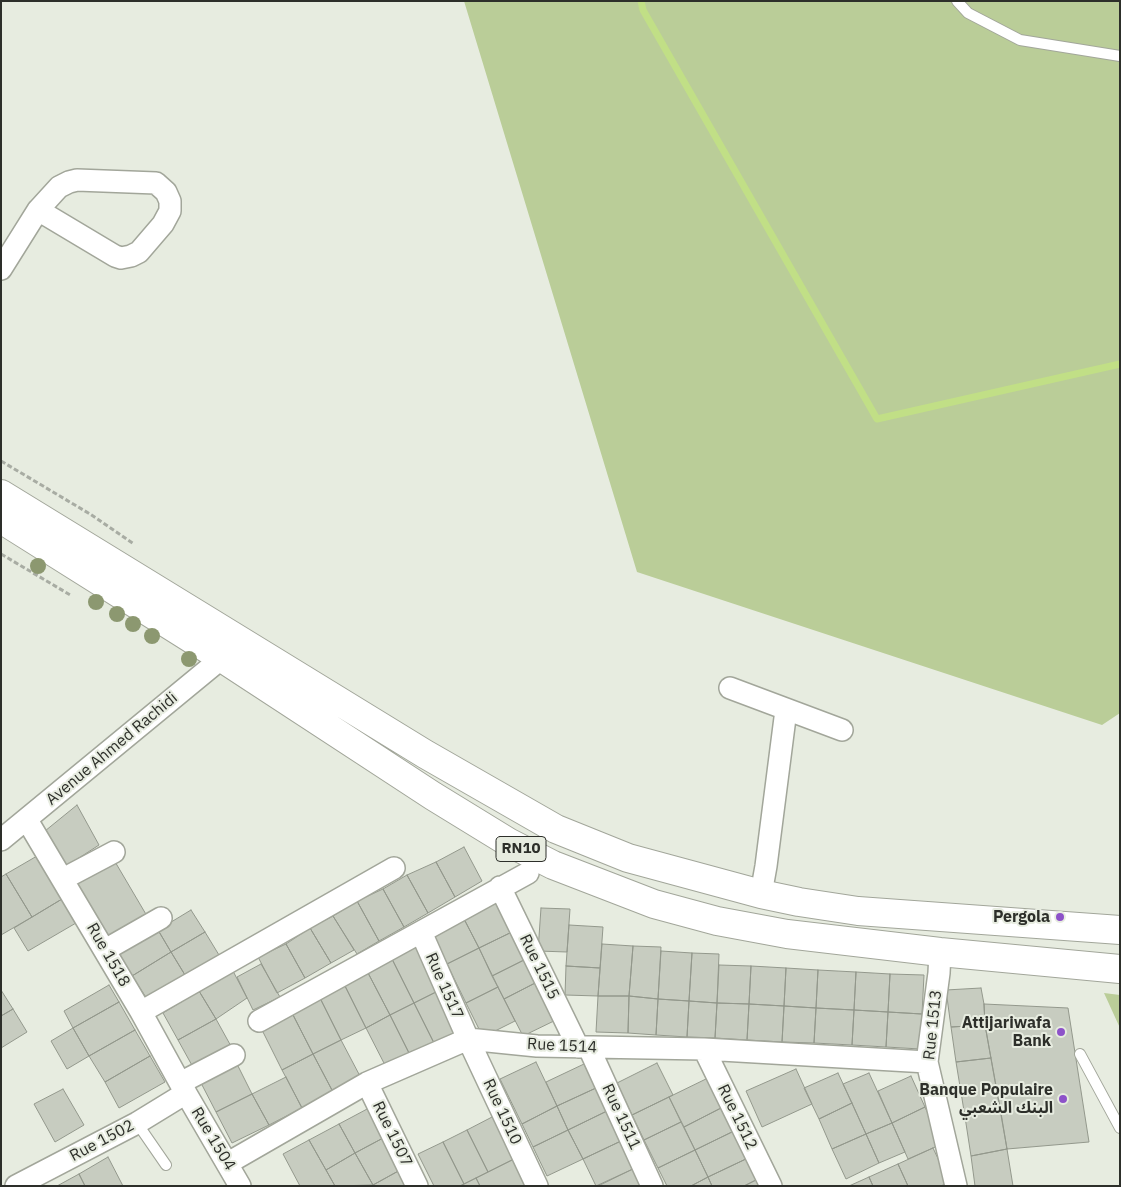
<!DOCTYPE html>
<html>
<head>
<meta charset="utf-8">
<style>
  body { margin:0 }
  #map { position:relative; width:1121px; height:1187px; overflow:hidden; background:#e7ece0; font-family:"IBM Plex Sans",sans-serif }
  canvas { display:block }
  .frame { position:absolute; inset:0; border:2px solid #2d2f2a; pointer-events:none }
</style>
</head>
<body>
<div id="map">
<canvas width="1121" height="1187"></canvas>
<div class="frame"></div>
</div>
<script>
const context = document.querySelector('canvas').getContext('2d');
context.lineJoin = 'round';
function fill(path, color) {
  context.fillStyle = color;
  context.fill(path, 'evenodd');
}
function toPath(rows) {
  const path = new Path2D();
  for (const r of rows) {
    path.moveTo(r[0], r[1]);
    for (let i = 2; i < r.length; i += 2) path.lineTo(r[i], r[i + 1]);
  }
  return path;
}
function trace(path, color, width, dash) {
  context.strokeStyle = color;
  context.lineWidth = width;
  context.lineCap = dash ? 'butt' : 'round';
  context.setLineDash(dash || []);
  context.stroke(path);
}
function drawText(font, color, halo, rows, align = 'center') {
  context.font = font + ' "IBM Plex Sans","Noto Sans Arabic",sans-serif';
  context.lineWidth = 4;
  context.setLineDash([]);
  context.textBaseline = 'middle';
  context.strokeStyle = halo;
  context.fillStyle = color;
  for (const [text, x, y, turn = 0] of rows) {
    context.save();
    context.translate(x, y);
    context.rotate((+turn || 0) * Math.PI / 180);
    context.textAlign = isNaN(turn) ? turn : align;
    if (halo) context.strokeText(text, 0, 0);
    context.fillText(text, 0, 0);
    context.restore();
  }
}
fill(toPath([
  [464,1,1120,1,1120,713,1102,725,637,572],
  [1104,993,1120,995,1120,1028]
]), '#bacd98');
trace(toPath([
  [641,1,643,10,877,419,1120,364]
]), '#c1df86', 7);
const building = toPath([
  [77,805,99,845,65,867,45,831,77,805],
  [464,847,482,881,455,897,436,862,464,847],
  [37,856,62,899,32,917,6,874,37,856],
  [114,860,147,916,109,938,77,883,114,860],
  [436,862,455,897,428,913,407,875,436,862],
  [6,874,32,917,1,935,1,877,6,874],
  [407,875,428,913,404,927,383,889,407,875],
  [383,889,404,927,379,941,357,901,383,889],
  [501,898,516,930,479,948,463,917,501,898],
  [62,899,76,923,28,951,14,928,62,899],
  [357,901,379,941,357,954,333,916,357,901],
  [541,908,570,909,567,952,538,951,541,908],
  [191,910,205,932,171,952,158,930,191,910],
  [333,916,354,950,331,963,310,928,333,916],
  [463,917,479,948,447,964,431,933,463,917],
  [569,925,603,927,600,968,566,966,569,925],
  [310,928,331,963,305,978,286,944,310,928],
  [158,930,171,952,132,976,119,953,158,930],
  [516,930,530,957,492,976,479,948,516,930],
  [205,932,219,955,185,975,171,952,205,932],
  [286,944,305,978,277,993,258,957,286,944],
  [602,944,633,946,629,996,598,996,602,944],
  [418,946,440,990,414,1003,392,959,418,946],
  [633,946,661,947,658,999,629,996,633,946],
  [479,948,498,987,466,1003,447,964,479,948],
  [661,951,692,953,689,1001,658,999,661,951],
  [171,952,185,975,147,999,132,976,171,952],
  [692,953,719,954,717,1003,689,1001,692,953],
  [530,957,541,980,504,999,492,976,530,957],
  [392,959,414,1003,390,1015,367,971,392,959],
  [261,964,280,997,253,1010,237,977,261,964],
  [719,965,751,966,749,1004,717,1003,719,965],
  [566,966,600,968,598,996,565,995,566,966],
  [751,966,786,968,784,1006,749,1004,751,966],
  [786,968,818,970,816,1008,784,1006,786,968],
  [818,970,856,972,854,1010,816,1008,818,970],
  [233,971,247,998,216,1019,199,991,233,971],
  [367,971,390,1015,366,1028,344,984,367,971],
  [856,972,890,974,888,1012,854,1010,856,972],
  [890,974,924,975,922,1014,888,1012,890,974],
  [541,980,560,1018,523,1036,504,999,541,980],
  [344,984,366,1028,341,1040,319,996,344,984],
  [109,985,119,1002,73,1028,64,1011,109,985],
  [498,987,515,1021,483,1037,466,1003,498,987],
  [981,988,984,1004,985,1025,951,1027,946,990,981,988],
  [1,990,13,1009,1,1016,1,990],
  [440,990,462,1031,435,1045,414,1003,440,990],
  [199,991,216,1019,178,1040,163,1013,199,991],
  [319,996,341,1040,313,1054,291,1011,319,996],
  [598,996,629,996,628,1033,596,1032,598,996],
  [629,996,658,999,656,1035,628,1033,629,996],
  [658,999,689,1001,687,1037,656,1035,658,999],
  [689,1001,717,1003,715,1038,687,1037,689,1001],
  [119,1002,135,1030,89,1056,73,1028,119,1002],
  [414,1003,435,1045,411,1057,390,1015,414,1003],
  [717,1003,749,1004,747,1040,715,1038,717,1003],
  [749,1004,784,1006,782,1042,747,1040,749,1004],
  [984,1004,1068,1008,1089,1142,1007,1149,985,1025,984,1004],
  [784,1006,816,1008,814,1043,782,1042,784,1006],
  [816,1008,854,1010,852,1045,814,1043,816,1008],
  [13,1009,27,1032,1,1048,1,1016,13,1009],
  [854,1010,888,1012,886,1047,852,1045,854,1010],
  [291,1011,313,1054,282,1070,260,1026,291,1011],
  [888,1012,922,1014,920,1049,886,1047,888,1012],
  [390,1015,411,1057,387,1069,366,1028,390,1015],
  [216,1019,232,1048,194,1069,178,1040,216,1019],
  [985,1025,991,1058,956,1062,951,1027,985,1025],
  [73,1028,89,1056,67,1069,51,1041,73,1028],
  [135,1030,150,1056,105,1082,89,1056,135,1030],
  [341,1040,361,1078,333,1092,313,1054,341,1040],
  [313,1054,333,1092,302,1108,282,1070,313,1054],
  [150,1056,165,1082,119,1108,105,1082,150,1056],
  [991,1058,1000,1107,965,1117,956,1062,991,1058],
  [536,1062,557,1106,522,1124,500,1079,536,1062],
  [657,1063,673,1095,632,1115,617,1083,657,1063],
  [237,1064,252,1094,216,1112,201,1083,237,1064],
  [584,1064,596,1088,557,1106,546,1082,584,1064],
  [796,1069,812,1104,762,1127,746,1091,796,1069],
  [838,1073,852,1103,819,1119,804,1088,838,1073],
  [869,1073,892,1123,866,1134,843,1084,869,1073],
  [911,1076,925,1107,892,1123,878,1091,911,1076],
  [286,1077,302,1108,269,1125,252,1094,286,1077],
  [708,1078,723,1107,684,1127,669,1097,708,1078],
  [596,1088,607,1111,568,1130,557,1106,596,1088],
  [63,1089,84,1125,55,1142,34,1104,63,1089],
  [252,1094,269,1125,232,1143,216,1112,252,1094],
  [669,1097,681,1122,644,1140,632,1115,669,1097],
  [852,1103,866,1134,832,1149,819,1119,852,1103],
  [557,1106,568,1130,533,1147,522,1124,557,1106],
  [723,1107,734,1131,695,1150,684,1127,723,1107],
  [925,1107,942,1144,908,1159,892,1123,925,1107],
  [1000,1107,1007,1149,971,1156,965,1117,1000,1107],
  [369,1108,385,1137,355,1153,339,1124,369,1108],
  [607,1111,621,1141,583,1159,568,1130,607,1111],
  [494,1116,514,1159,488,1172,467,1130,494,1116],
  [681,1122,695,1150,658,1168,644,1140,681,1122],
  [892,1123,905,1152,879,1163,866,1134,892,1123],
  [339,1124,355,1153,326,1170,309,1140,339,1124],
  [467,1130,488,1172,464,1184,443,1142,467,1130],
  [568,1130,583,1159,547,1176,533,1147,568,1130],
  [734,1131,748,1158,708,1177,695,1150,734,1131],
  [866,1134,879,1163,846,1179,832,1149,866,1134],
  [385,1137,402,1169,373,1185,355,1153,385,1137],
  [309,1140,326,1170,335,1186,300,1186,283,1154,309,1140],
  [621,1141,635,1168,596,1186,583,1159,621,1141],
  [443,1142,464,1184,460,1186,434,1186,418,1154,443,1142],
  [933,1148,949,1182,941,1186,908,1186,898,1164,933,1148],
  [1007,1149,1013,1186,975,1186,971,1156,1007,1149],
  [695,1150,708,1177,691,1186,667,1186,658,1168,695,1150],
  [355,1153,373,1185,335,1186,326,1170,355,1153],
  [108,1157,123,1186,85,1186,79,1174,108,1157],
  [748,1158,758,1179,744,1186,712,1186,708,1177,748,1158],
  [514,1159,527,1184,524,1186,480,1186,476,1178,514,1159],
  [898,1164,908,1186,873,1186,869,1177,898,1164],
  [635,1168,643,1186,598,1186,635,1168],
  [402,1169,410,1186,373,1186,373,1185,402,1169],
  [79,1174,85,1186,57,1186,79,1174],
  [708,1177,712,1186,691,1186,708,1177],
  [869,1177,873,1186,849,1186,869,1177],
  [476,1178,480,1186,460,1186,476,1178],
  [758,1179,761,1186,744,1186,758,1179]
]);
fill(building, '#c7ccc0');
trace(building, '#93988c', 1);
const service = toPath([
  [957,1,968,13,1020,40,1120,56],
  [1080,1054,1120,1128],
  [137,1123,166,1165]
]);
const minor = toPath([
  [1,269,38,210,59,187,69,182,77,180,156,183,166,192,170,201,170,211,163,224,139,252,131,256,121,258,115,256,38,210],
  [730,688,842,730],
  [27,820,141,1012,180,1083,240,1186],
  [1,840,222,658],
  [63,879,114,852],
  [500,887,578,1047],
  [761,894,766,866,786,710],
  [421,932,468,1039,537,1186],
  [105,950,161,918],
  [940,952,939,973,927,1062,956,1186],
  [141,1012,394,868],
  [259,1021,528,873],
  [589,1048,652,1186],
  [704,1049,771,1186],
  [180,1083,234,1055],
  [367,1083,417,1186],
  [228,1163,367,1083,468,1039,537,1046,704,1049,927,1062],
  [16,1186,137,1123,186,1093]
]);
const primary = toPath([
  [1,494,425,754,556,829,628,858,761,894,799,902,858,911,1120,930],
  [1,519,222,658,433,796,508,842,553,865,654,904,717,921,787,934,940,952,1120,969]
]);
trace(service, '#a2a69a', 12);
trace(minor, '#a2a69a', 24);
trace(primary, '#a2a69a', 30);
trace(toPath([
  [1,461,90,514,134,544],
  [1,554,72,596]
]), '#a8aca3', 3, [5, 2.5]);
trace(service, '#fff', 10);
trace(minor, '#fff', 21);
trace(primary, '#fff', 28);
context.fillStyle = '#8c9870';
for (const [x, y] of [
  [38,566],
  [96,602],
  [117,614],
  [133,624],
  [152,636],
  [189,659]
]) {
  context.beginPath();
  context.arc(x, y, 8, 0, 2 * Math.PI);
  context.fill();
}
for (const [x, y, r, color] of [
  [1060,917,5,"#8d52c9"],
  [1061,1032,5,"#8d52c9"],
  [1063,1099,5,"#8d52c9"]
]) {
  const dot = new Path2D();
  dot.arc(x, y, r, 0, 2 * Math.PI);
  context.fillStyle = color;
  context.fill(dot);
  trace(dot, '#e7ece0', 2);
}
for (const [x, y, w] of [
  [521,849,50]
]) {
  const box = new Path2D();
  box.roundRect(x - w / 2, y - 12.5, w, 25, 4);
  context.fillStyle = '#e7ece0';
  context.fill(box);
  trace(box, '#2d2f2a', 1);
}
drawText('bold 15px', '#2d2f2a', null, [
  ["RN10",521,849]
]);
drawText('16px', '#2d2f2a', '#e7ece0', [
  ["Avenue Ahmed Rachidi",112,749,-40],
  ["Rue 1518",108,955,60],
  ["Rue 1515",539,967,64],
  ["Rue 1517",444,986,66],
  ["Rue 1513",933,1025,-84],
  ["Rue 1514",562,1046,3],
  ["Rue 1510",502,1112,65],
  ["Rue 1511",621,1117,65],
  ["Rue 1512",737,1117,64],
  ["Rue 1507",392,1134,64],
  ["Rue 1504",213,1139,59],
  ["Rue 1502",102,1141,-28]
]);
drawText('bold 16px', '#2d2f2a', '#e7ece0', [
  ["Pergola",1050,917],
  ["Attijariwafa",1051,1023],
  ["Bank",1051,1041],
  ["Banque Populaire",1053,1090],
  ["البنك الشعبي",1053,1108]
], 'right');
</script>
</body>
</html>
